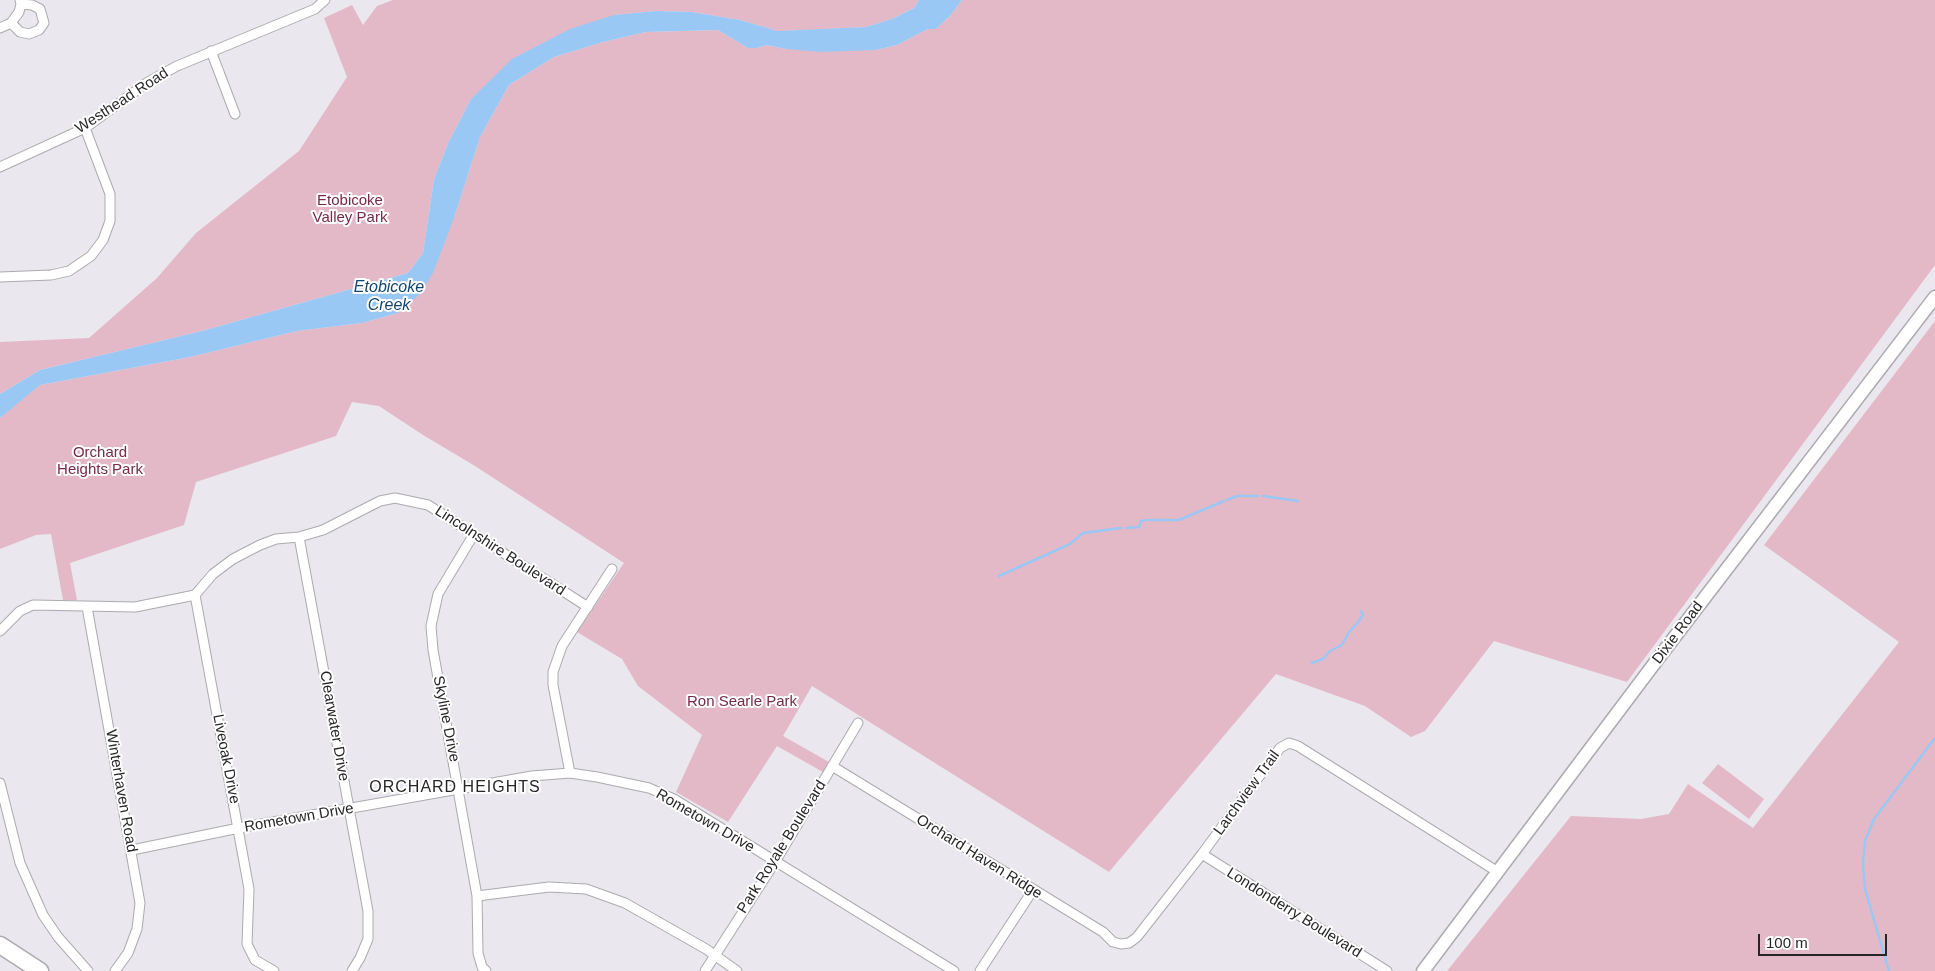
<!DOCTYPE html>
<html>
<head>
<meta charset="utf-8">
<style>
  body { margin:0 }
  #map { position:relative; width:1935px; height:971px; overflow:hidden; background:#eae7ee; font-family:Arial,sans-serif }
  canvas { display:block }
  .scale { position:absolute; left:1758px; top:934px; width:129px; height:22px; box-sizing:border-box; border:2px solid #262528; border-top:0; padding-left:6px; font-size:15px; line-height:18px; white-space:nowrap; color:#262528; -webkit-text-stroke:4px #fff; paint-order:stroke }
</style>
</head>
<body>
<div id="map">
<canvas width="1935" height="971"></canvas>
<div class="scale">100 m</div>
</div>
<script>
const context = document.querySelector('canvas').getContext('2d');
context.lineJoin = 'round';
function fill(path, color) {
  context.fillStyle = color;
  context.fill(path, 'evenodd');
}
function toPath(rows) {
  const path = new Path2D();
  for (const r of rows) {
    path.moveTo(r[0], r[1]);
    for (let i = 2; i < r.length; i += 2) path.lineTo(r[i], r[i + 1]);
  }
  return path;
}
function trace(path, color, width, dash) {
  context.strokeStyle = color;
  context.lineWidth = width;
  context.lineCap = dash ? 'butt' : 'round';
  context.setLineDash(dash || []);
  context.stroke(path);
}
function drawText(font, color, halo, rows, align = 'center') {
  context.font = font + ' Arial,sans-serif';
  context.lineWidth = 4;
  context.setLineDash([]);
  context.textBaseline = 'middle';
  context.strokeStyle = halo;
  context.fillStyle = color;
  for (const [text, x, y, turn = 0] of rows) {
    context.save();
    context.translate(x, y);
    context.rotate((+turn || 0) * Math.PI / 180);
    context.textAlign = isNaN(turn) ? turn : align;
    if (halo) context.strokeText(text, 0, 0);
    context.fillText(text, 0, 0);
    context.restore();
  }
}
fill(toPath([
  [393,0,919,0,914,8,892,19,866,27,810,30,778,31,740,20,692,12,656,11,614,15,471,99,449,141,434,179,423,253,408,273,202,331,40,370,0,394,0,342,89,338,157,278,196,233,299,151,347,77,324,18,352,5,363,25,377,6],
  [962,0,1935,0,1935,265,1627,682,1494,641,1425,731,1411,737,1365,706,1276,674,1109,872,812,686,783,736,829,762,823,772,777,746,728,822,676,792,702,735,638,686,622,659,577,632,624,563,475,466,423,435,379,406,352,402,336,436,196,482,184,525,70,563,77,600,63,600,51,534,36,535,0,549,0,418,13,406,40,385,190,357,297,331,362,323,398,313,455,215,480,137,509,85,554,57,603,42,646,32,718,30,748,48,757,48,766,45,786,49,876,50,897,45,928,29,936,29,950,16],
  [1935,321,1935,971,1447,971,1571,816,1641,819,1669,814,1688,784,1753,828,1899,642,1764,545],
  [1718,764,1764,799,1749,819,1702,783]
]), '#e4b9c7');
fill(toPath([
  [919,0,962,0,950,16,936,29,928,29,897,45,876,50,822,52,786,49,766,45,757,48,748,48,718,30,646,32,603,42,554,57,509,85,480,137,455,215,433,273,420,294,398,313,362,323,297,331,190,357,40,385,0,418,0,394,40,370,202,331,408,273,423,253,434,179,449,141,471,99,512,59,570,29,614,15,656,11,692,12,740,20,778,31,866,27,892,19,914,8]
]), '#9ac8f5');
trace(toPath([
  [1263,496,1298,501],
  [1227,500,1237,496,1258,496],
  [1149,520,1179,520,1224,501],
  [1126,528,1139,527,1141,521,1146,520],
  [999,576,1070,544,1083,533,1121,528],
  [1312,663,1323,659,1330,651,1342,645,1349,632,1359,621,1363,615,1361,611],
  [1889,971,1865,889,1863,865,1865,841,1874,819,1935,738]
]), '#9ac8f5', 2.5);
const minor = toPath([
  [11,23,20,32,29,34,39,30,44,23,40,9,32,5,21,4],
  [0,28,11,23,19,12,21,4,20,0],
  [211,51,235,114],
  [0,167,85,128,148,82,177,66,315,9,325,0],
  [0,277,51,275,69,271,91,256,103,240,110,221,110,194,85,128],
  [474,534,438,594,431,626,433,650,477,896,478,953,482,967,486,971],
  [299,537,368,911,368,939,360,958,352,971],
  [195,595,249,889,247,944,255,960,274,971],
  [87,607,140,903,137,929,128,953,115,971],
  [0,631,20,611,33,605,135,607,195,595,213,574,233,559,260,545,276,539,299,537,323,530,380,501,395,498,428,505,588,607],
  [832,766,1103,932,1113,942,1121,944,1129,943,1137,937,1202,854,1280,748,1289,743,1298,746,1498,872],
  [570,773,553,685,553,672,562,646,612,569],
  [0,783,20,863,43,915,58,937,88,971],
  [132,850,239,828,532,776,570,773,597,777,649,788,674,799,954,971],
  [1202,854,1387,971],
  [477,896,549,887,586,889,625,903,706,949,737,971],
  [705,971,775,862,858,723],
  [980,971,1033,890]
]);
const secondary = toPath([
  [1423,971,1657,660,1935,297]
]);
const motorway = toPath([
  [0,945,40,971]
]);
trace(minor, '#acaab0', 11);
trace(secondary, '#acaab0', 15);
trace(motorway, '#acaab0', 19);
trace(minor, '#fff', 9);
trace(secondary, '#fff', 12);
trace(motorway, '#fff', 16);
drawText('15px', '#262528', '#fff', [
  ["Westhead Road",122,101,-33],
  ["Lincolnshire Boulevard",500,551,33],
  ["Dixie Road",1678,633,-53],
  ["Skyline Drive",446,719,79],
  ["Clearwater Drive",334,726,80],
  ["Liveoak Drive",226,759,79],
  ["Winterhaven Road",121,791,80],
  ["Larchview Trail",1247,793,-54],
  ["Rometown Drive",299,818,-10],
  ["Rometown Drive",705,821,30],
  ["Park Royale Boulevard",782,847,-58],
  ["Orchard Haven Ridge",979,857,32],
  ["Londonderry Boulevard",1294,913,32]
]);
drawText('15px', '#752a4a', '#fff', [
  ["Etobicoke",350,201],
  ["Valley Park",350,218],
  ["Orchard",100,453],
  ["Heights Park",100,470],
  ["Ron Searle Park",742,702]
]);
drawText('italic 16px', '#12456e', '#fff', [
  ["Etobicoke",389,288],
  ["Creek",389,306]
]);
context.letterSpacing = '1px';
drawText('16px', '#262528', '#fff', [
  ["ORCHARD HEIGHTS",455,788]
]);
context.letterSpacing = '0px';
</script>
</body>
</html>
